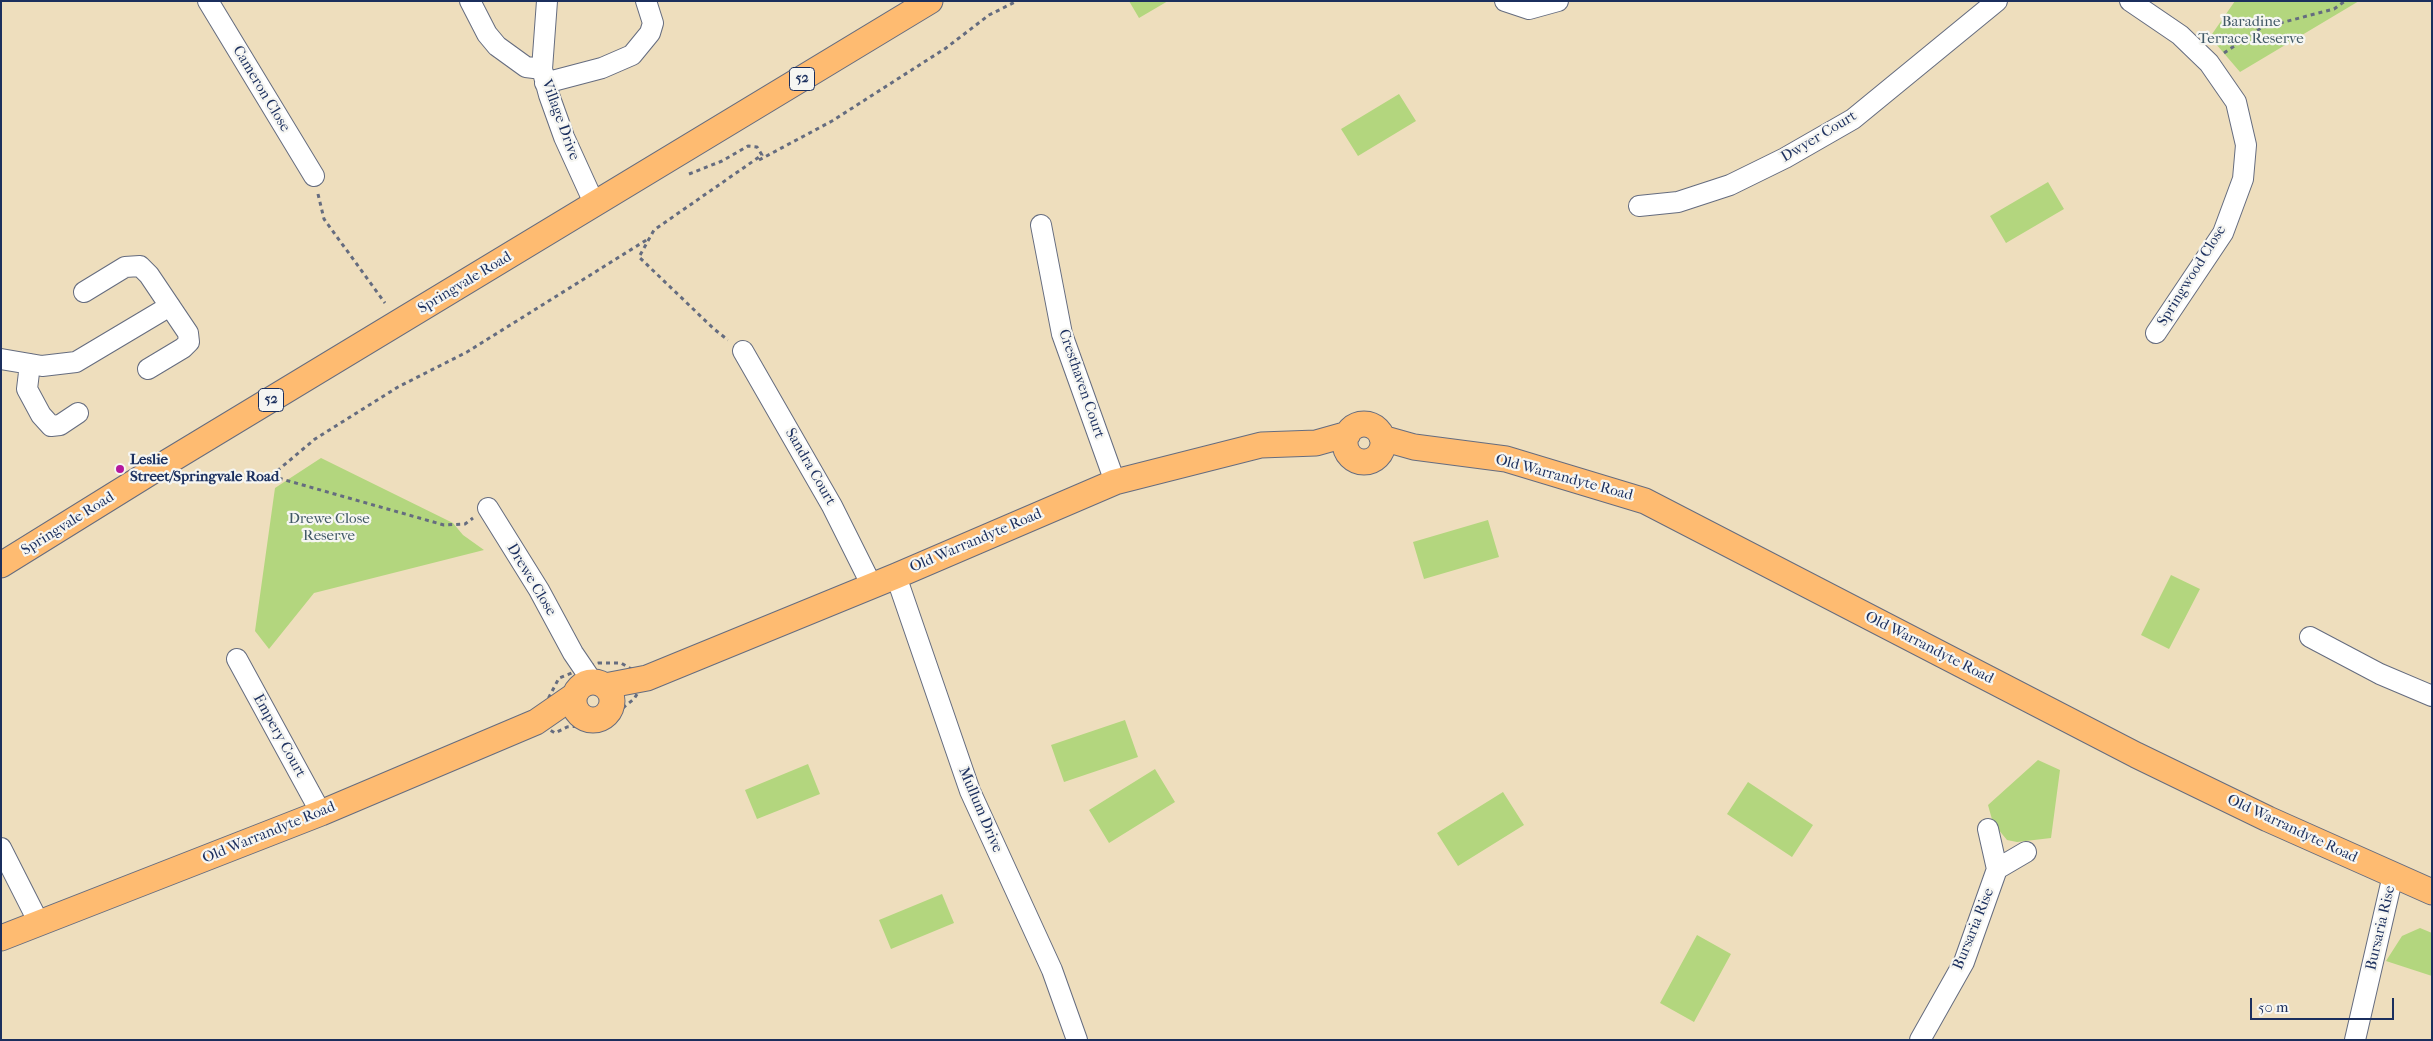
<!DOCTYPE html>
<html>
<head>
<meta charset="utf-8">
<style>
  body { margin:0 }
  #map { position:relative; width:2433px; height:1041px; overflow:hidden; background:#eedebd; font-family:"IM FELL French Canon",serif }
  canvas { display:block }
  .frame { position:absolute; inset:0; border:2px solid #1b2f5e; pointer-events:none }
  .scale { position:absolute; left:2250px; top:998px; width:144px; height:22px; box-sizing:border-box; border:2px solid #1b2f5e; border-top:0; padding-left:6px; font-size:15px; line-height:18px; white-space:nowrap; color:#1b2f5e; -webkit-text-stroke:4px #f6f6f2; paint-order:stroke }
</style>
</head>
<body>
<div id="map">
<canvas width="2433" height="1041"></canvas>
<div class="frame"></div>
<div class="scale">50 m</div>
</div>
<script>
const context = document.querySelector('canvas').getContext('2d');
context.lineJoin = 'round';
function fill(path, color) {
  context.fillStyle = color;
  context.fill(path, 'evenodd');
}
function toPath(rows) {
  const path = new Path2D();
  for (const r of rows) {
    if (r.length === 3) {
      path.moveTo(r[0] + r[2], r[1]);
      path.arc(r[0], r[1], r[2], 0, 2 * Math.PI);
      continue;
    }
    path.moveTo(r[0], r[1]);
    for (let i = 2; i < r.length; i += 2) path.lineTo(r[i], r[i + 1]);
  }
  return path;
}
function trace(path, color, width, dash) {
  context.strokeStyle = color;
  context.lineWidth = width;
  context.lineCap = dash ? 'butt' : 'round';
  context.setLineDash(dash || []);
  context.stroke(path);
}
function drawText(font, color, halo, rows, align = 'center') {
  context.font = font + ' "IM FELL French Canon",serif';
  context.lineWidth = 4.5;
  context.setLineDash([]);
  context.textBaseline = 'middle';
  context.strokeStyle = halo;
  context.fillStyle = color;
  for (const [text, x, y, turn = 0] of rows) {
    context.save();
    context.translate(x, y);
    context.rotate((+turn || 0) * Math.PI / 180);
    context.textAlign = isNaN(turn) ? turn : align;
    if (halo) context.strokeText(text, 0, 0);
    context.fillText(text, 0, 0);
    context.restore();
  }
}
fill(toPath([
  [1129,1,1168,1,1139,18],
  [2235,1,2359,1,2240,72,2210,37],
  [1399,94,1416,121,1358,156,1341,129],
  [2048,182,2064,209,2006,243,1990,216],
  [321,458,453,523,463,535,484,550,314,593,269,649,255,631,275,488],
  [1488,520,1499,557,1424,579,1413,542],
  [2171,575,2200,589,2169,649,2141,635],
  [1125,720,1138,757,1064,782,1051,745],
  [2038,760,2060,770,2051,838,2017,842,2007,840,1993,823,1988,805],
  [808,764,820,794,757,819,745,790],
  [1155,769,1175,802,1109,843,1089,810],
  [1748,782,1813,825,1792,857,1727,814],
  [1503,792,1524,825,1458,866,1437,833],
  [942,894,954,923,891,949,879,920],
  [2420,928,2432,933,2432,976,2386,961,2402,936],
  [1697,935,1731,954,1694,1022,1660,1003]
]), '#b3d67e');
const minor = toPath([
  [208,1,314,176],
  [470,1,487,34,497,46,526,67,542,69],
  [547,1,542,69,549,95,564,137,595,205],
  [1505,1,1529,9,1558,1],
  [2130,1,2180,35,2209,63,2236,102,2246,145,2243,179,2223,233,2156,333],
  [545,83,602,68,632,55,650,33,653,23,646,1],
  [1639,206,1678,202,1730,185,1785,158,1853,119,1997,1],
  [1041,225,1062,334,1115,482],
  [84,292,125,267,140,266,149,275,188,333,189,342,183,348,148,369],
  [743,351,832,506,872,586],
  [1,359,42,366,76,362,170,306],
  [30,364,27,389,41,415,51,426,60,425,78,413],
  [488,508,539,590,573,653,592,681],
  [896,576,970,791,1052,970,1077,1040],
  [2310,637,2380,674,2432,696],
  [237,659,321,813],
  [1988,829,1997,869,2026,852],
  [1,848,39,923],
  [1920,1040,1964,962,1997,869],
  [2355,1040,2393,875]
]);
const major = toPath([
  [1364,443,19],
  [1382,438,1414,447,1506,459,1645,501,2136,755,2268,819,2432,892],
  [1,565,151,472,930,1],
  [593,701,19],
  [605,686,647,678,896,576,1115,482,1261,445,1316,443,1348,434],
  [1,938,321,813,536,722,575,695]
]);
trace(minor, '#656c7f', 22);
trace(major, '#656c7f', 27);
trace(toPath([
  [2224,53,2261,28,2334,9,2345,1],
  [759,160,832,121,946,48,989,15,1017,1],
  [689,174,722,161,748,146,757,147,762,155,654,230,639,257,714,329,728,340],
  [318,194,324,219,385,303],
  [271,476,315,439,398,387,467,352,648,239],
  [271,476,444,525,465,524,473,518],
  [598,663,621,663,647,678,634,699,603,724,567,727,555,733,536,722,559,678,598,663]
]), '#656c7f', 3, [4, 4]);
trace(minor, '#fff', 20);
trace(major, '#febb71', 25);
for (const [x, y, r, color] of [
  [120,469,5,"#b5179e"]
]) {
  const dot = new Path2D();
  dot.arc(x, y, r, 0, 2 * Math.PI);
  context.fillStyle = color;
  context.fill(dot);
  trace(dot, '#f6f6f2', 2);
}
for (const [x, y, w] of [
  [802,79,25],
  [271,400,25]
]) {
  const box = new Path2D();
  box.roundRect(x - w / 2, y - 11.5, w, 23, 4);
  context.fillStyle = '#f6f6f2';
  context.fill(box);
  trace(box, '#1b2f5e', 1);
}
drawText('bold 14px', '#1b2f5e', null, [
  ["52",802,79],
  ["52",271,400]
]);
drawText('15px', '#415966', '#f6f6f2', [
  ["Baradine",2251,22],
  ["Terrace Reserve",2251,39],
  ["Drewe Close",329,519],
  ["Reserve",329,536]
]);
drawText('15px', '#1b2f5e', '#f6f6f2', [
  ["Cameron Close",261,89,59],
  ["Village Drive",560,120,70],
  ["Dwyer Court",1819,137,-31],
  ["Springwood Close",2192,276,-58],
  ["Springvale Road",465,283,-31],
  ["Cresthaven Court",1081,384,71],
  ["Sandra Court",810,467,60],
  ["Old Warrandyte Road",1564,478,15],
  ["Springvale Road",68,524,-32],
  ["Old Warrandyte Road",976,541,-23],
  ["Drewe Close",531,580,59],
  ["Old Warrandyte Road",1929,648,27],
  ["Empery Court",279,736,61],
  ["Mullum Drive",980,810,67],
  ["Old Warrandyte Road",2292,829,25],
  ["Old Warrandyte Road",269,833,-22],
  ["Bursaria Rise",2381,928,-77],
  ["Bursaria Rise",1974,929,-68]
]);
drawText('bold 15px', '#1b2f5e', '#f6f6f2', [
  ["Leslie",130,460],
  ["Street/Springvale Road",130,477]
], 'left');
</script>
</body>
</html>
